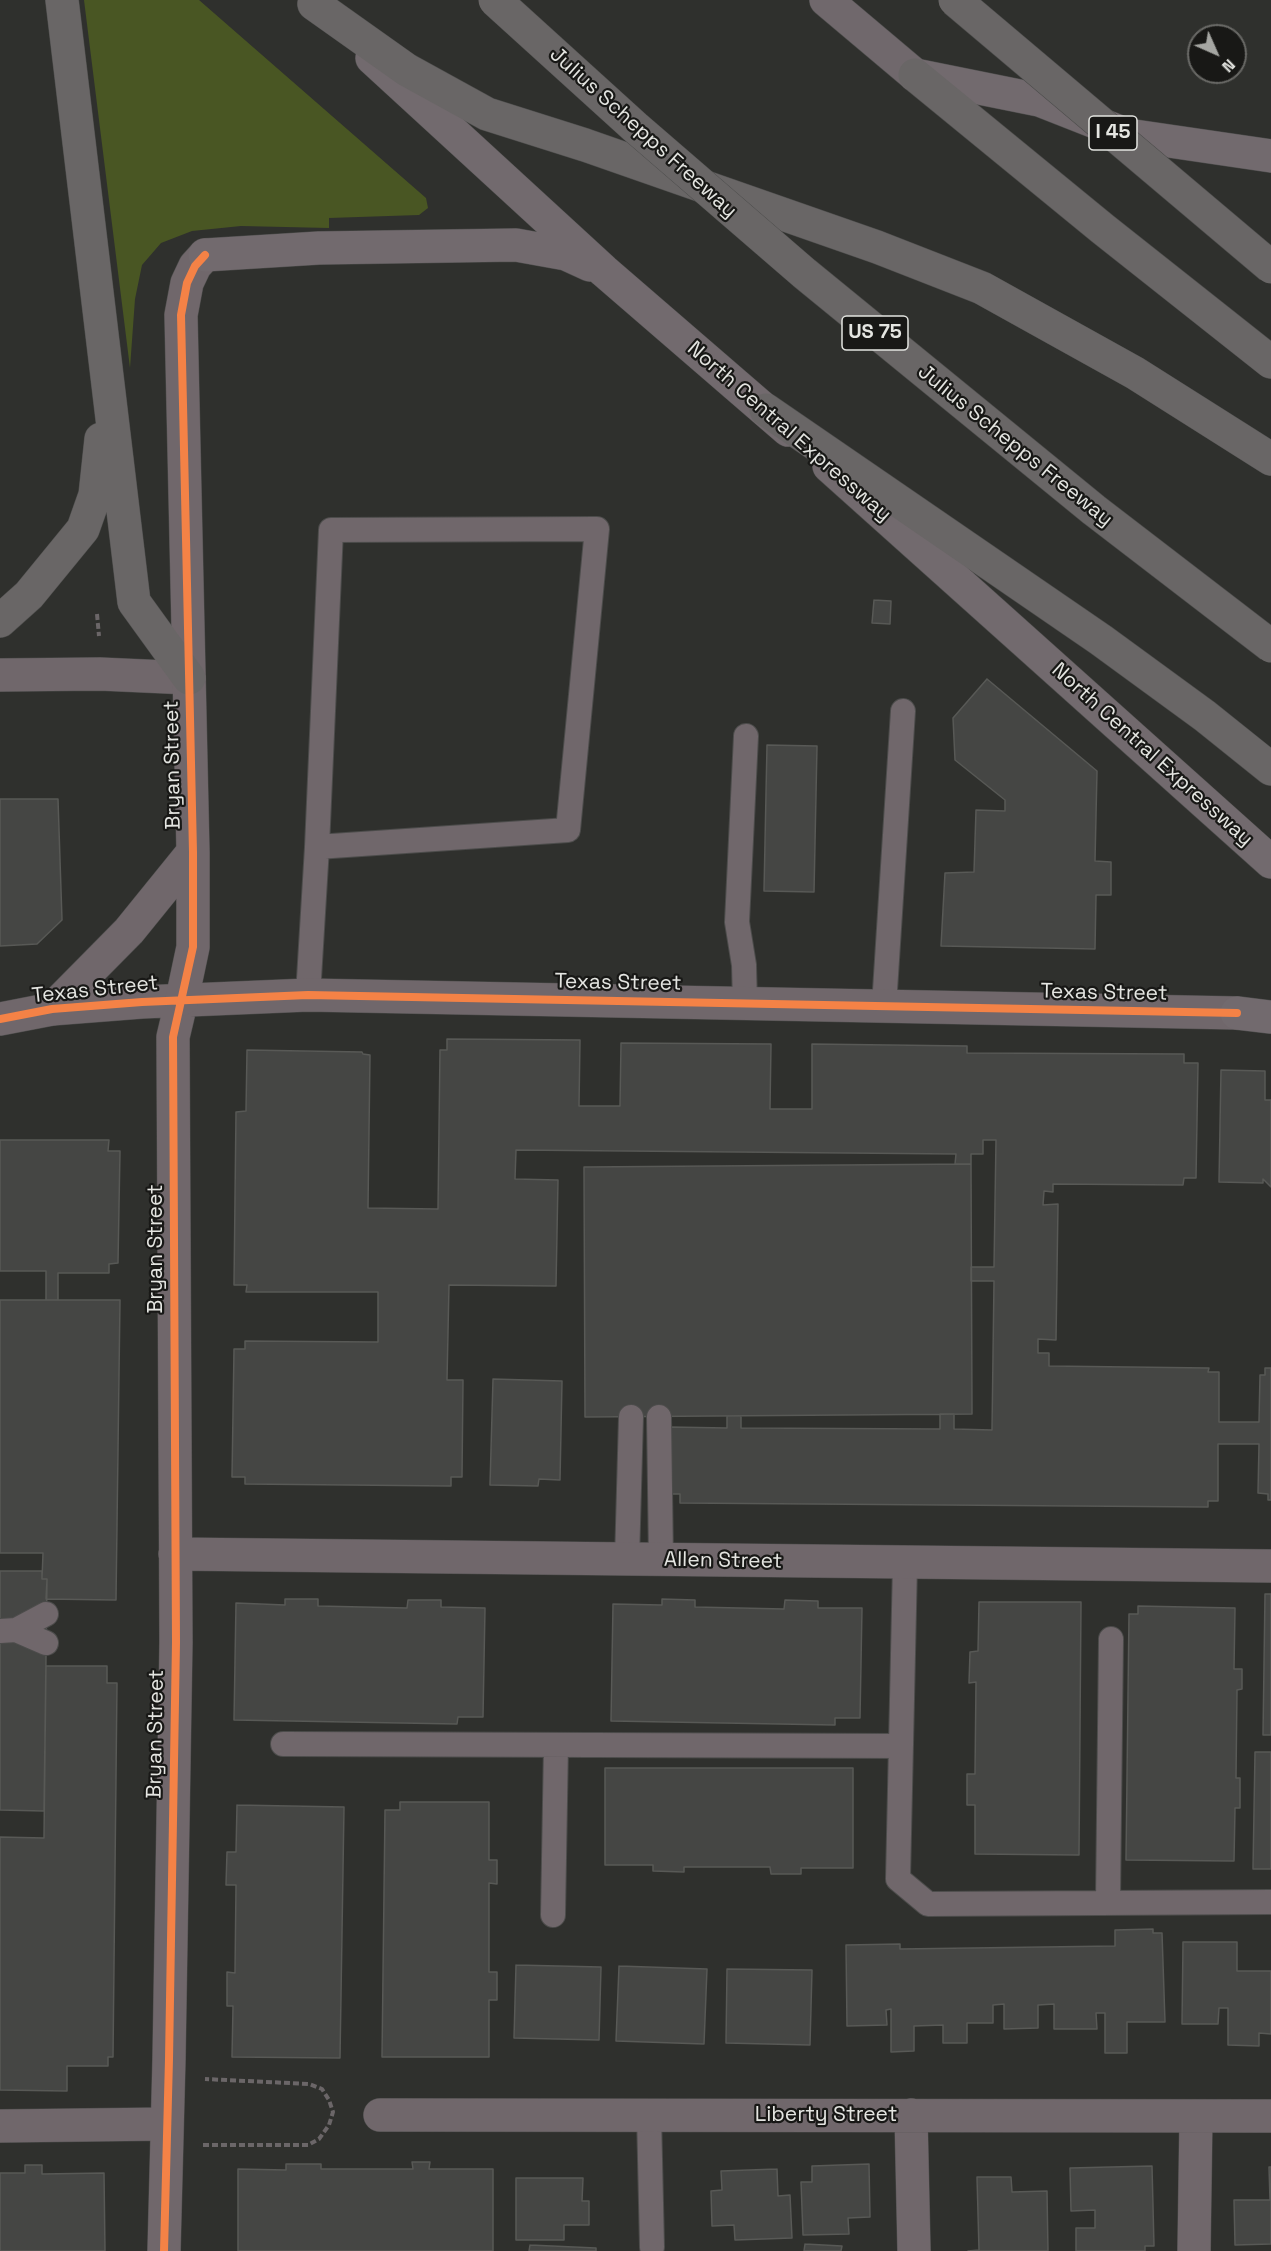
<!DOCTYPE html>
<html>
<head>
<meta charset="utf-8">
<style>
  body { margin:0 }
  #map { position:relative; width:1271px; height:2251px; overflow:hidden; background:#2f302d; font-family:"Space Grotesk",sans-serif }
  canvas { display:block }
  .north { position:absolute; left:1187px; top:24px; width:60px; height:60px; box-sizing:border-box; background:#181816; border:2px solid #6a6a67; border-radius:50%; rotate:135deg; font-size:16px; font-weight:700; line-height:24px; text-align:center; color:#e4e5e1 }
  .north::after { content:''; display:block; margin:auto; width:21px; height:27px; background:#a5a6a2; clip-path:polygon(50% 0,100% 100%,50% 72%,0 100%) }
</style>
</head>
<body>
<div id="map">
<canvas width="1271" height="2251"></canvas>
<div class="north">N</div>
</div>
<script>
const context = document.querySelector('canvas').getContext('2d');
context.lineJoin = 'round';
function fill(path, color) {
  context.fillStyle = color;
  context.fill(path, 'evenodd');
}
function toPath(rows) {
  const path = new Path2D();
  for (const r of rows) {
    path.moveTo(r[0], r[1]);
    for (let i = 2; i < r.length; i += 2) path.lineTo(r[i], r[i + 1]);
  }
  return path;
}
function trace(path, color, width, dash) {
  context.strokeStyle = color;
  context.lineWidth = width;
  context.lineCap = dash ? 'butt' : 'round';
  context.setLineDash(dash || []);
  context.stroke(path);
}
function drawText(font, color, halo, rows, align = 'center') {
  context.font = font + ' "Space Grotesk",sans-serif';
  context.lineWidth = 4.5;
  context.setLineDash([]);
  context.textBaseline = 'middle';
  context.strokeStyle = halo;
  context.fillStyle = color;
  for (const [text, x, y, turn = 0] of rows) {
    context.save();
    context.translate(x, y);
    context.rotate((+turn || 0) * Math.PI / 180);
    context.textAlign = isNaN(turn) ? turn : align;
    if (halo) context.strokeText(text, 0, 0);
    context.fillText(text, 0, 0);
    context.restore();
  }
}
fill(toPath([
  [84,0,199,0,426,198,428,208,419,215,329,218,329,228,241,226,192,231,161,243,142,265,135,299,130,368]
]), '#495623');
const building = toPath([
  [874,600,891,601,890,624,872,623,874,600],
  [987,679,1097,771,1095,861,1111,862,1111,895,1096,895,1095,949,941,946,945,873,974,872,976,810,1005,811,1005,800,955,760,953,718,987,679],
  [767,745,817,746,814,892,764,891,767,745],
  [0,799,58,799,62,920,37,944,0,946,0,799],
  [447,1039,580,1040,579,1106,620,1106,621,1043,771,1044,770,1109,812,1109,812,1044,967,1046,967,1053,1184,1054,1184,1063,1198,1063,1196,1178,1184,1178,1183,1185,1053,1184,1053,1192,1044,1191,1043,1205,1058,1204,1056,1340,1038,1339,1038,1353,1049,1353,1049,1366,1209,1368,1208,1372,1219,1372,1219,1422,1259,1422,1260,1375,1265,1375,1265,1368,1271,1368,1271,1500,1268,1500,1268,1494,1258,1493,1259,1444,1218,1444,1218,1501,1208,1501,1208,1507,680,1503,680,1494,669,1494,670,1427,727,1428,727,1416,741,1416,741,1428,940,1429,940,1414,954,1414,954,1429,992,1430,994,1281,971,1281,971,1267,994,1267,996,1140,983,1140,983,1154,971,1154,971,1164,955,1164,956,1154,516,1150,515,1179,558,1180,556,1286,449,1285,447,1380,463,1380,462,1477,451,1477,451,1486,245,1484,245,1477,232,1477,234,1349,245,1349,245,1341,378,1342,378,1292,246,1292,247,1285,234,1285,236,1112,246,1111,247,1050,362,1052,363,1054,370,1055,368,1208,438,1209,440,1050,447,1050,447,1039],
  [1221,1070,1265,1071,1265,1100,1271,1100,1271,1187,1263,1179,1263,1183,1219,1182,1221,1070],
  [0,1140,109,1140,108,1151,120,1151,118,1263,109,1264,109,1273,58,1273,58,1300,46,1300,46,1271,0,1271,0,1140],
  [971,1164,972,1414,585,1417,584,1167,971,1164],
  [0,1300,120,1300,116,1600,46,1599,47,1579,42,1579,43,1553,0,1553,0,1300],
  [493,1379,562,1381,560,1480,539,1479,538,1486,490,1485,493,1379],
  [0,1571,42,1571,42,1579,47,1579,44,1811,0,1810,0,1571],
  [1265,1594,1271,1594,1271,1735,1263,1735,1265,1594],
  [285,1599,318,1599,318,1606,407,1608,408,1600,441,1600,441,1607,485,1608,483,1717,458,1717,457,1724,234,1720,236,1603,285,1605,285,1599],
  [662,1599,695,1600,695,1607,784,1609,785,1600,818,1601,818,1608,862,1608,860,1718,835,1718,835,1725,611,1721,613,1604,662,1605,662,1599],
  [979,1602,1081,1602,1079,1855,975,1854,975,1805,967,1805,967,1774,975,1774,976,1682,969,1683,970,1652,978,1651,979,1602],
  [1138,1606,1235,1608,1234,1669,1242,1669,1242,1689,1237,1690,1236,1778,1240,1778,1240,1808,1235,1808,1234,1861,1126,1860,1129,1614,1138,1614,1138,1606],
  [46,1666,107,1666,107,1683,117,1683,113,2057,108,2057,108,2066,67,2066,67,2091,0,2090,0,1837,44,1838,46,1666],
  [1255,1752,1271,1752,1271,1869,1253,1869,1255,1752],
  [605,1768,853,1768,853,1868,801,1868,801,1874,771,1874,770,1867,684,1867,684,1872,653,1871,653,1865,605,1865,605,1768],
  [400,1802,489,1802,489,1860,497,1860,497,1884,489,1883,489,1972,497,1972,497,2000,489,2000,489,2057,382,2057,385,1810,400,1810,400,1802],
  [237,1805,344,1807,340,2058,232,2057,233,2006,227,2006,227,1972,235,1973,236,1885,226,1885,227,1852,236,1852,237,1805],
  [1153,1929,1153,1933,1162,1933,1165,2022,1127,2022,1127,2053,1105,2053,1105,2013,1096,2013,1097,2029,1054,2029,1054,2004,1038,2005,1038,2028,1004,2029,1004,2004,993,2005,993,2023,967,2023,967,2043,943,2043,943,2025,914,2026,914,2051,891,2052,891,2009,886,2010,887,2025,847,2026,846,1945,900,1944,900,1949,1115,1946,1115,1930,1153,1929],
  [1183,1942,1237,1942,1237,1971,1271,1971,1271,2034,1259,2033,1259,2046,1228,2045,1228,2008,1219,2008,1218,2024,1182,2024,1183,1942],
  [516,1965,601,1967,599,2040,514,2038,516,1965],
  [619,1966,707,1969,704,2044,616,2041,619,1966],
  [727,1969,812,1970,810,2045,726,2043,727,1969],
  [412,2162,430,2162,429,2169,493,2169,493,2251,238,2251,238,2169,286,2170,286,2164,321,2164,321,2169,413,2169,412,2162],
  [869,2164,870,2217,848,2218,849,2234,803,2235,801,2182,812,2182,812,2166,869,2164],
  [25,2165,42,2165,42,2174,104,2173,105,2251,0,2251,0,2173,25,2173,25,2165],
  [1152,2166,1154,2246,1145,2246,1145,2251,1076,2251,1076,2228,1095,2228,1095,2210,1071,2211,1070,2168,1152,2166],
  [1269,2167,1271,2167,1271,2244,1235,2245,1234,2200,1270,2200,1269,2167],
  [777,2169,778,2196,790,2195,792,2238,735,2240,734,2225,712,2226,711,2191,722,2190,721,2171,777,2169],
  [977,2177,1011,2177,1012,2192,1047,2191,1048,2251,968,2251,979,2250,977,2177],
  [516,2178,583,2178,582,2201,589,2201,589,2225,564,2225,564,2240,516,2240,516,2178],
  [805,2244,842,2246,841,2251,804,2251,805,2244],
  [530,2245,596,2248,596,2251,529,2251,530,2245]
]);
fill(building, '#454644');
trace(building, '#585956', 1.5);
const service = toPath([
  [308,995,317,847,331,530,597,529,568,830,317,847],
  [745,1004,744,965,737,922,746,736],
  [884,1006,903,711],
  [659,1417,661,1560],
  [627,1560,631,1417],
  [905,1564,898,1879,928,1904,1271,1902],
  [16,1630,46,1614],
  [0,1631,16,1630,46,1643],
  [283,1744,901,1746],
  [1108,1902,1111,1639],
  [553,1915,556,1745],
  [649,2115,652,2247]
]);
const minor = toPath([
  [0,675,100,674,189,678],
  [0,1019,52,1009,142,1002,308,995,1237,1013],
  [175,1554,1271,1566],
  [380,2115,1271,2116],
  [911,2115,914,2251],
  [0,2126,167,2124],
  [164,2251,169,2059,176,1642,173,1037,182,999],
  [1194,2251,1196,2116]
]);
const tertiary = toPath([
  [182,999,193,947,193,852,181,315,187,283,195,266,205,255],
  [52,1009,129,931,193,852]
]);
const secondary = toPath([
  [372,58,604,271,788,430],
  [915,75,1039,100,1128,135,1271,156],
  [205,255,319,248,516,245,566,254,590,265],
  [829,466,1271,862],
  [1237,1013,1271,1017]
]);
const primary = toPath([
  [826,0,915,75]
]);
const motorway = toPath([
  [62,0,134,602,189,678],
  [314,4,407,70,487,114,585,145,877,247,982,288,1135,373,1271,459],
  [915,75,1103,229,1271,362],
  [766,410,1101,640,1205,716,1271,769],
  [0,621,29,595,83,529,95,495,101,439]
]);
trace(service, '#4c4c4b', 26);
trace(minor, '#4c4c4b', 34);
trace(tertiary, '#4c4c4b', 34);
trace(secondary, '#4c4c4b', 34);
trace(primary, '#4c4c4b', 34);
trace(motorway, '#4c4c4b', 34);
trace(toPath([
  [97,614,99,636],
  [203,2145,308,2145,319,2139,329,2125,333,2112,329,2100,322,2089,309,2084,205,2079]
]), '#6b6668', 4, [6, 3]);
trace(service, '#70676b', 24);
trace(minor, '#70676b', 33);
trace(tertiary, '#70676b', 33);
trace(secondary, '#726a6e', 33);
trace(primary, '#70686c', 33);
trace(motorway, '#696666', 33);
const motorwayBridge = toPath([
  [495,0,635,127,804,273,1094,510,1271,646],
  [955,0,1271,267]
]);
trace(motorwayBridge, '#4c4c4b', 34, []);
trace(motorwayBridge, '#696666', 33);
trace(toPath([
  [0,1019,52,1009,142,1002,308,995,1237,1013],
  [164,2251,169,2059,176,1642,173,1037,193,947,193,852,181,315,187,283,195,266,205,255]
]), '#f48246', 8);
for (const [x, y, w] of [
  [1113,133,48],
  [875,333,66]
]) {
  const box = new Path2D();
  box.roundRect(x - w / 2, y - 17, w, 34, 4.5);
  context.fillStyle = '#181816';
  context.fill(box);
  trace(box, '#e4e5e1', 1.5);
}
drawText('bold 20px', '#e4e5e1', null, [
  ["I 45",1113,133],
  ["US 75",875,333]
]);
drawText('21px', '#e4e5e1', '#181816', [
  ["Julius Schepps Freeway",643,133,42],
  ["North Central Expressway",789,432,41],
  ["Julius Schepps Freeway",1015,446,39],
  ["North Central Expressway",1152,755,42],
  ["Bryan Street",173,765,-91],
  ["Texas Street",618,983,1],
  ["Texas Street",95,990,-6],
  ["Texas Street",1104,993,1],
  ["Bryan Street",156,1249,-90],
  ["Allen Street",723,1561,1],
  ["Bryan Street",156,1734,-89],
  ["Liberty Street",826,2115]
]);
</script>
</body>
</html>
